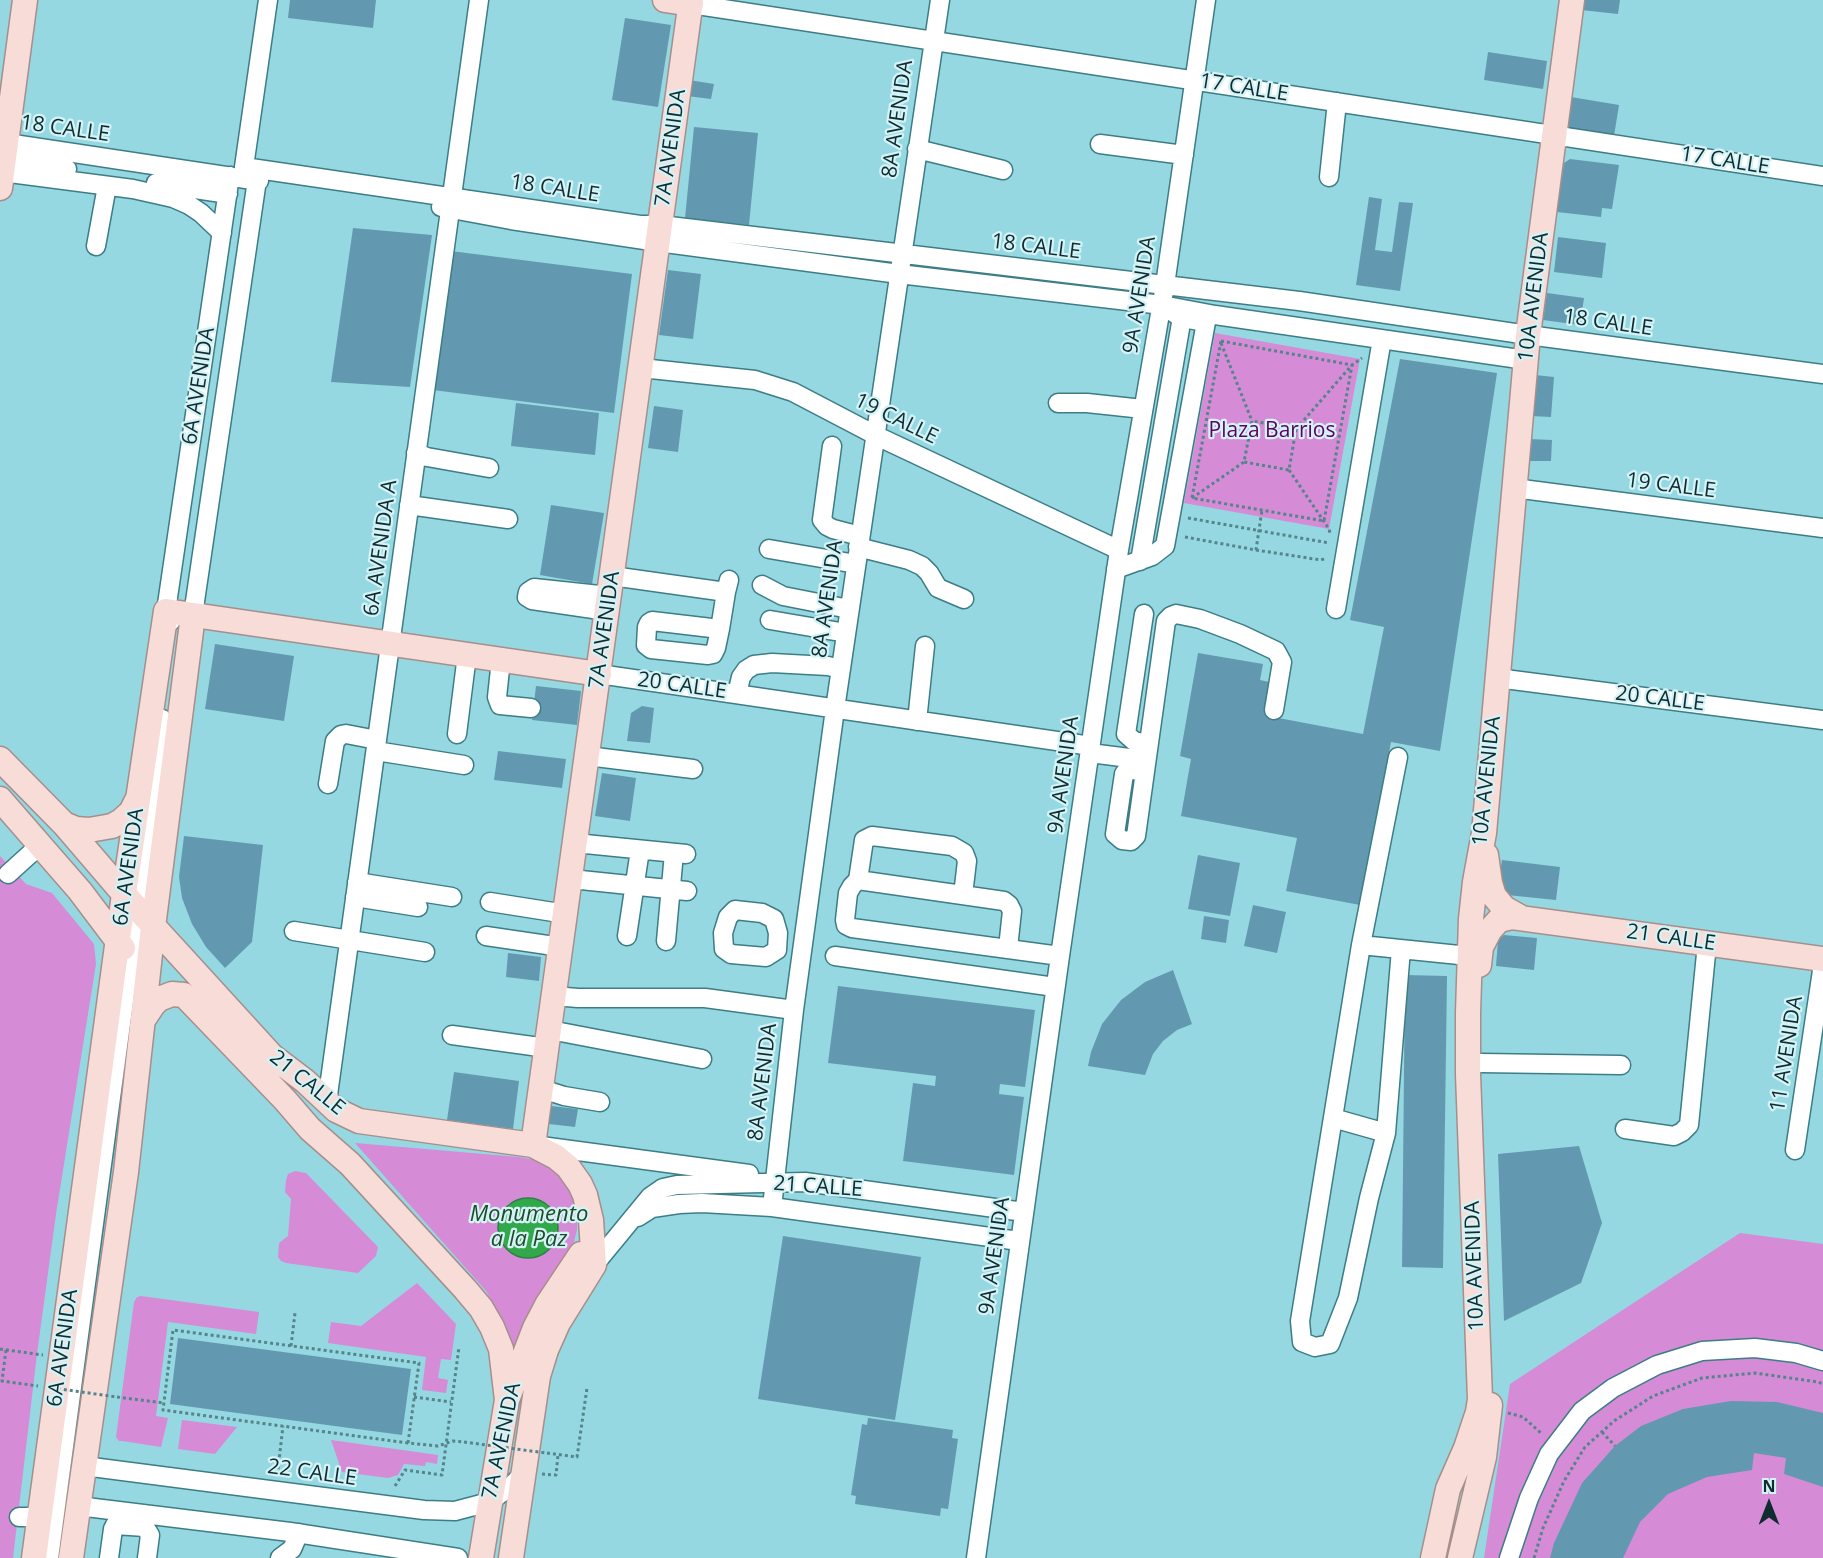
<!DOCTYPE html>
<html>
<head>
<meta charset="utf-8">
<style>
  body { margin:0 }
  #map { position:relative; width:1823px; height:1558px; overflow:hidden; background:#96d8e1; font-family:"Open Sans",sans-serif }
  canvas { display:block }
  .north { position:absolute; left:1739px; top:1474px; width:60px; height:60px; -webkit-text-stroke:4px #d3f3f7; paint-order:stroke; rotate:0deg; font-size:16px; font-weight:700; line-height:24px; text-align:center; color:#112c30 }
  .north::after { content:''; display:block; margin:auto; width:21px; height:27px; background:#112c30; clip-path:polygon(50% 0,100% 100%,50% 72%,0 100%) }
</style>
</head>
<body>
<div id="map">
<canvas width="1823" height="1558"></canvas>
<div class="north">N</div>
</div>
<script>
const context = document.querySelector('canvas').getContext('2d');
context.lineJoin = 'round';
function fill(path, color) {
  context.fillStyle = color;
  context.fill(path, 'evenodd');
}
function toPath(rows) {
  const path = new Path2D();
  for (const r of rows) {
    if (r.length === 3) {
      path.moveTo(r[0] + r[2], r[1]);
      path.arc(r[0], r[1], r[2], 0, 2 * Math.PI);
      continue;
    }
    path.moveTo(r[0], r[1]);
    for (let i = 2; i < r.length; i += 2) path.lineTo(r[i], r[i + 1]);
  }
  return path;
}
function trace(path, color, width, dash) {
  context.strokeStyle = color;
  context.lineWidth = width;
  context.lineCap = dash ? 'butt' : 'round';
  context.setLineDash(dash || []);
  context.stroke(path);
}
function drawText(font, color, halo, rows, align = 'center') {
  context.font = font + ' "Open Sans",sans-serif';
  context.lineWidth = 4.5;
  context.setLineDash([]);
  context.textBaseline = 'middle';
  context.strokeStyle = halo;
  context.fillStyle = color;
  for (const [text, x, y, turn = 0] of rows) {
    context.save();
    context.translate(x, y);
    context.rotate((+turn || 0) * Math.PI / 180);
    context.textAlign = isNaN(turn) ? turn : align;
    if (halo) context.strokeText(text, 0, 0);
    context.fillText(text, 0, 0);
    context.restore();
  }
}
fill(toPath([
  [1215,333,1360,359,1329,529,1184,503],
  [0,856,26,884,52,893,94,944,96,964,56,1214,37,1354,13,1558,0,1558],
  [355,1143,519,1157,535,1160,549,1167,570,1187,575,1198,577,1214,577,1230,573,1246,513,1348,500,1315,486,1291],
  [295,1171,306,1173,378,1247,376,1256,358,1273,286,1263,281,1261,278,1257,279,1243,288,1236,291,1199,285,1192,286,1180,288,1174],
  [1740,1233,1823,1244,1823,1558,1484,1558,1510,1384],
  [417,1283,456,1324,451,1360,441,1359,438,1378,448,1380,446,1393,422,1390,426,1357,328,1343,331,1322,361,1326],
  [141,1296,259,1312,256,1334,168,1322,156,1416,168,1418,161,1447,122,1441,119,1441,116,1437,134,1302,137,1297],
  [182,1420,237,1427,215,1454,178,1449],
  [331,1440,438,1455,437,1464,426,1462,425,1466,404,1464,398,1475,388,1478,342,1472]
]), '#d68bd6');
const water = toPath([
  [528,1228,30]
]);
fill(water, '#33a84b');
trace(water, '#298343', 1.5);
fill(toPath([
  [290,0,376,0,373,28,288,18],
  [1582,0,1620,0,1618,14,1581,10],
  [625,18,671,25,658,107,612,100],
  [1488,52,1547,61,1543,89,1484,80],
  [689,80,714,84,711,99,687,96],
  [1571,97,1619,105,1614,136,1566,128],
  [694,127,758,133,749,225,685,218],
  [1570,159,1619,165,1612,209,1602,208,1601,217,1557,212,1564,163],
  [1369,197,1382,199,1375,250,1392,252,1399,202,1413,203,1400,291,1356,285],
  [353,228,432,235,410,387,331,382],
  [1558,237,1606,243,1602,278,1554,272],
  [443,250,632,274,614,413,425,389],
  [668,270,701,274,693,339,659,335],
  [1547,293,1584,298,1580,325,1543,320],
  [1400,359,1497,373,1440,751,1391,742,1360,905,1286,891,1297,838,1181,816,1191,759,1180,756,1198,653,1263,664,1260,680,1274,683,1268,716,1363,734,1384,627,1350,620],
  [1535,375,1554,377,1551,417,1531,416],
  [516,403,599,413,595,455,511,446],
  [654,406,683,410,678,452,648,448],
  [1529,439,1552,440,1551,461,1528,461],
  [551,505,604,513,592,584,540,575],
  [215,644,294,656,284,721,205,709],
  [536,686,581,691,577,725,532,720],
  [642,706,654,708,650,743,627,741,631,713],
  [498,751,566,759,562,788,494,780],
  [602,773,636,778,630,821,595,816],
  [184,836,263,845,252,942,225,968,206,947,192,924,182,898,179,877],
  [1198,855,1240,863,1230,916,1188,909],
  [1502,860,1560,867,1556,900,1507,895,1499,880],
  [1253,905,1286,912,1277,953,1244,946],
  [1204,916,1229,920,1226,943,1201,939],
  [1504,935,1537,938,1534,970,1496,966,1498,940],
  [508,953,541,957,539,981,506,977],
  [1173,970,1192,1024,1177,1030,1163,1041,1153,1054,1145,1075,1088,1066,1091,1052,1102,1024,1121,1000,1145,982],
  [1405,975,1447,976,1443,1268,1402,1267],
  [838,986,1035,1010,1025,1087,1000,1084,999,1094,1024,1097,1014,1175,903,1161,913,1083,935,1086,936,1076,828,1063],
  [454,1072,519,1081,513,1129,447,1120],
  [551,1106,578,1109,575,1127,549,1124],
  [1579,1146,1602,1223,1581,1283,1504,1321,1498,1154],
  [783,1236,921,1257,895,1420,758,1399],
  [178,1338,411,1369,402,1435,170,1404],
  [1731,1401,1777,1402,1823,1413,1823,1487,1784,1474,1786,1458,1754,1453,1752,1470,1707,1477,1668,1494,1640,1522,1623,1558,1550,1558,1554,1543,1582,1483,1615,1446,1641,1426,1683,1409],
  [868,1418,953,1430,952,1438,958,1439,948,1509,941,1508,940,1516,855,1504,856,1496,851,1495,862,1424,867,1425]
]), '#6299b0');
const minor = toPath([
  [268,0,244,167,640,225,661,225,1299,301,1528,335,1823,374],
  [691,4,1823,176],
  [0,142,259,181],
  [1100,144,1184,155],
  [917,149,1003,170],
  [3,158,67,169],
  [2,172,133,189,173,198,189,205,201,213,222,233],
  [1329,177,1337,102],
  [156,183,228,194],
  [441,207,511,220,658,242,899,274,1162,305,1215,315,1526,360],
  [96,246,107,186],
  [641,368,755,380,793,392,881,438,1119,550],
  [1058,403,1087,403,1143,409],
  [832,446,822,520,827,526,833,529,860,536],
  [416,453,427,457,489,468],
  [1514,488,1823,528],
  [409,505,508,519],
  [858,547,909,560,922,566,929,573,938,588,964,599],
  [769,549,856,564],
  [1140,561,1181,323,1181,318,1171,311],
  [1116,569,1152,556,1165,546,1206,322,1188,319],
  [612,576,726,592],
  [762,585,783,596,849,609],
  [1336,609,1382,339],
  [607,611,532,600,527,597,528,592,534,588,609,596],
  [1144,614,1126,734,1134,741,1148,744],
  [193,615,257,180],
  [770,620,846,633],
  [171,621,166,611,230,176],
  [720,629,652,621,649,623,647,627,646,645,651,649,708,655,713,654,716,648,720,629,726,592,729,580],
  [501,660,497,697,500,705,531,708],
  [599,674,1091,746],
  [1497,678,1823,720],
  [737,694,741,677,746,670,754,665,772,663,828,666,841,669],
  [917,721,925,646],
  [457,734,467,655],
  [376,751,464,765],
  [1090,753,1145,760],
  [587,756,693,769],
  [1398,757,1361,945,1300,1321,1302,1342,1315,1347,1330,1344,1348,1298,1369,1198,1386,1133,1401,949],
  [1144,771,1131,770,1126,771,1124,774,1115,834,1122,840,1131,841,1136,836,1166,621,1171,616,1176,614,1200,619,1240,634,1276,651,1282,662,1274,710],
  [328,784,335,741,341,735,346,734,377,740],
  [575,843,686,854],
  [8,874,40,845],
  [571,879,687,891],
  [858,880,864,840,872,836,952,846,964,853,967,861,963,895],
  [357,882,452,897],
  [355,897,418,907],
  [490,902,566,914],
  [735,910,762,913,774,919,778,933,777,950,766,957,731,954,724,949,723,933,728,917,735,910],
  [294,931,425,952],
  [486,936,561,947],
  [627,936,640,850],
  [666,941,674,853],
  [1361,945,1469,956],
  [1008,948,1012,911,1009,905,1004,901,858,880,852,886,848,893,845,920,846,925,852,928,1060,956],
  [835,956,1055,987],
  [554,996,578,998,705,998,794,1010],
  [550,1030,702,1059],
  [452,1035,547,1048],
  [1480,1063,1621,1065],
  [542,1089,564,1096,600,1102],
  [327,1102,479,0],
  [1333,1118,1386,1133],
  [1625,1129,1674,1136,1682,1132,1689,1125,1707,944],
  [541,1146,749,1174],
  [1795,1150,1823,964],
  [772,1207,794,1010,835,709,940,0],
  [638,1217,652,1208,679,1204,702,1203,772,1207,1019,1241],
  [594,1265,650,1197,663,1188,677,1185,805,1182,1024,1212],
  [84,1466,424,1510,455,1511,489,1502,511,1486,523,1474],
  [78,1506,290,1532,458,1558],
  [19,1517,40,1517],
  [49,1558,162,719],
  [109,1558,113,1529,115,1525,145,1527,150,1535,147,1558],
  [280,1558,292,1549,299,1533],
  [976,1558,1060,956,1119,550,1165,285,1206,0],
  [1509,1558,1529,1498,1549,1454,1582,1411,1613,1388,1657,1365,1702,1351,1755,1348,1796,1353,1823,1361]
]);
const major = toPath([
  [665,0,691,4],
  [0,188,25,0],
  [0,759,64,824,124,894,272,1056,305,1081,336,1110,359,1121,533,1145,556,1157,568,1167,580,1184,585,1195,591,1220,594,1265,558,1323,546,1350,538,1376,511,1558],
  [0,799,80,891,123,948],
  [64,824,76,829,89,830,112,826,121,821,131,812,137,800],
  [1486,855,1490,883,1494,896,1504,908,1520,917],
  [1479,965,1481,947,1490,930,1499,920,1512,917,1823,959],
  [143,1020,153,1005,159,999,172,994,184,995,285,1100,310,1129,350,1164,465,1289,481,1308,492,1327,501,1349,507,1400],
  [533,1145,691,0],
  [34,1558,124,894,166,611,599,674],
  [71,1558,126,1172,153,927,193,615],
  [481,1558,507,1400,535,1328,547,1305,581,1254],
  [1433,1558,1448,1489,1466,1448,1478,1412,1480,1399,1468,1074,1468,1013,1471,919,1475,882,1484,833,1528,335,1572,0],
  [1460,1558,1484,1457,1490,1405]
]);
trace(minor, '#3c7d86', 21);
trace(major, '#a58f8c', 27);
trace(toPath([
  [1221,341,1352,365,1324,521,1192,498,1221,341],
  [1221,343,1252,421,1244,462,1289,470,1296,429,1252,421],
  [1296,429,1352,365,1362,358],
  [1289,470,1329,529,1330,533],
  [1192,498,1244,462],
  [1188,518,1329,543],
  [1185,537,1256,550,1262,510],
  [1256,550,1321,560,1326,558],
  [291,1346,295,1313],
  [0,1349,43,1355],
  [6,1350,2,1381,38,1386],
  [117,1397,164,1403],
  [414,1397,451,1402],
  [1508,1413,1523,1417,1542,1434],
  [1602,1432,1615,1446],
  [408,1443,419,1363,173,1330,163,1410,408,1443,438,1446,453,1441,464,1442],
  [547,1453,577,1457,587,1388],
  [278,1469,283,1426],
  [542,1474,556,1475,558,1455],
  [395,1486,405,1470,442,1475,459,1347],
  [1534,1558,1543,1528,1564,1481,1585,1447,1614,1421,1653,1396,1702,1378,1755,1373,1818,1382,1823,1384]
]), '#55848b', 3, [3, 3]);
trace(minor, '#fff', 18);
trace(major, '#f8dcd8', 24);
trace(toPath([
  [46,1387,117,1397],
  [464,1442,546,1453]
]), '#55848b', 3, [3, 3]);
drawText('21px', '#112c30', '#d3f3f7', [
  ["17 CALLE",1244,88,9],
  ["8A AVENIDA",898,119,-82],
  ["18 CALLE",65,129,8],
  ["7A AVENIDA",671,148,-82],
  ["17 CALLE",1725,161,9],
  ["18 CALLE",555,189,9],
  ["18 CALLE",1036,247,7],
  ["9A AVENIDA",1140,295,-81],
  ["10A AVENIDA",1534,297,-83],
  ["18 CALLE",1608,323,8],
  ["6A AVENIDA",199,386,-81],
  ["19 CALLE",896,419,26],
  ["19 CALLE",1671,486,7],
  ["6A AVENIDA A",381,548,-82],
  ["8A AVENIDA",828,599,-82],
  ["7A AVENIDA",605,630,-82],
  ["20 CALLE",682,686,8],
  ["20 CALLE",1660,699,7],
  ["9A AVENIDA",1064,775,-82],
  ["10A AVENIDA",1487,781,-84],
  ["6A AVENIDA",129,867,-82],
  ["21 CALLE",1671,938,8],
  ["11 AVENIDA",1787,1054,-81],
  ["8A AVENIDA",763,1082,-83],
  ["21 CALLE",307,1083,39],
  ["21 CALLE",818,1187,4],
  ["9A AVENIDA",995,1256,-82],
  ["10A AVENIDA",1475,1266,-92],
  ["6A AVENIDA",63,1348,-82],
  ["7A AVENIDA",502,1441,-78],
  ["22 CALLE",312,1473,8]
]);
drawText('21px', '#5f0162', '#d3f3f7', [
  ["Plaza Barrios",1272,431]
]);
drawText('italic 22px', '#1f4b26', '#d3f3f7', [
  ["Monumento",529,1215],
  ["a la Paz",529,1240]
]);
</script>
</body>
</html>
